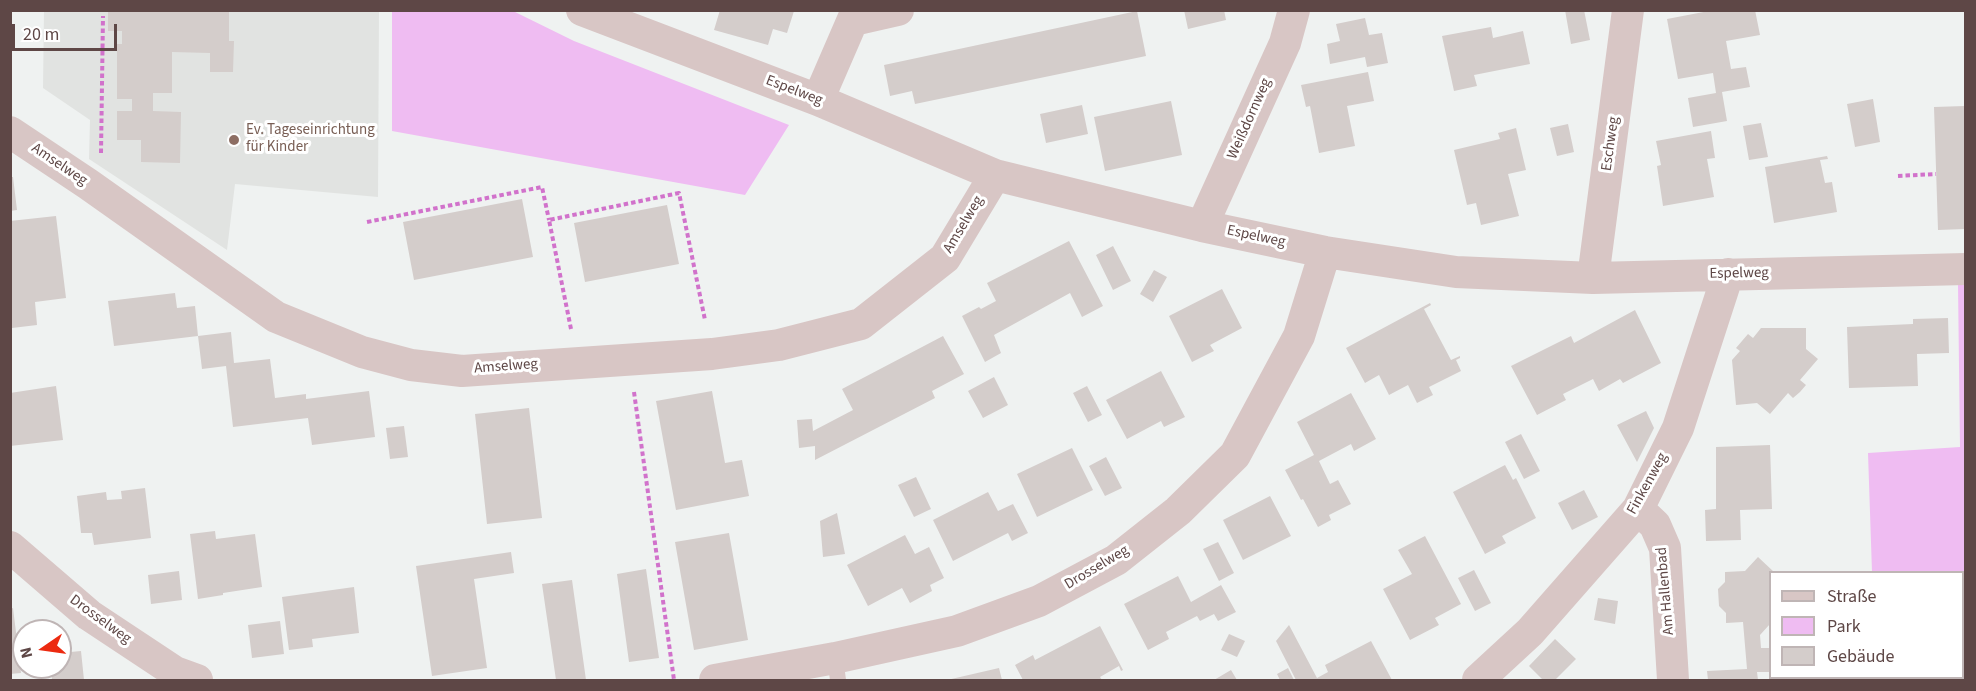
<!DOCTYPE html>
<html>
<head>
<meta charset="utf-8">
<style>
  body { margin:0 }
  #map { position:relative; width:1976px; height:691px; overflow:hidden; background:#eff2f1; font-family:"Source Sans 3",sans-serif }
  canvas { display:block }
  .frame { position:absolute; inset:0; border:12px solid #5e4746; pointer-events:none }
  .legend { position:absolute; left:1769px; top:571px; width:195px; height:108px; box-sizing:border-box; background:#fff; border:2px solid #bfb5b5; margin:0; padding:8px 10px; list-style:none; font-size:18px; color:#5e4746 }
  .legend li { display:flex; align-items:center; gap:12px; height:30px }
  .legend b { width:30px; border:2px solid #bfb5b5 }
  .north { position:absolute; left:12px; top:619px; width:60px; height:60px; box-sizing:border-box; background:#fff; border:2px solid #bfb5b5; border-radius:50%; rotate:257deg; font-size:16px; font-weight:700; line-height:24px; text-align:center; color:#5e4746 }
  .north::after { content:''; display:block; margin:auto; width:21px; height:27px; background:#ec2a10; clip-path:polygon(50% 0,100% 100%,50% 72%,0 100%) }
  .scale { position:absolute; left:12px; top:24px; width:105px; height:27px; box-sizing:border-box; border:3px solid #5e4746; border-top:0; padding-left:8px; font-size:18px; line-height:21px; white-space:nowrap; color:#5e4746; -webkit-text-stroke:4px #fff; paint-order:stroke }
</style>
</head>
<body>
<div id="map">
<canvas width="1976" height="691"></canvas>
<div class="frame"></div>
<ul class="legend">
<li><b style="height:8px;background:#d8c6c5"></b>Straße</li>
<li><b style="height:16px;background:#efbcf2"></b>Park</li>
<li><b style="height:16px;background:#d4cdcb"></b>Gebäude</li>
</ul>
<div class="north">N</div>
<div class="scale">20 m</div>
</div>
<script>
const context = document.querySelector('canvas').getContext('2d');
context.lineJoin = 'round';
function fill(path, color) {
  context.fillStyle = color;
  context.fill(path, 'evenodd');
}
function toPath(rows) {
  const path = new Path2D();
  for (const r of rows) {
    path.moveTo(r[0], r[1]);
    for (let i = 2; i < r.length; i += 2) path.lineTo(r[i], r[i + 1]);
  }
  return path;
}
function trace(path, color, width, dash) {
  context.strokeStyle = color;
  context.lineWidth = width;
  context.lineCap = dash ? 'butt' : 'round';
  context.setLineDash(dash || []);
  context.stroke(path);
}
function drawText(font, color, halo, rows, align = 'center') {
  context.font = font + ' "Source Sans 3",sans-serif';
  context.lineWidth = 6;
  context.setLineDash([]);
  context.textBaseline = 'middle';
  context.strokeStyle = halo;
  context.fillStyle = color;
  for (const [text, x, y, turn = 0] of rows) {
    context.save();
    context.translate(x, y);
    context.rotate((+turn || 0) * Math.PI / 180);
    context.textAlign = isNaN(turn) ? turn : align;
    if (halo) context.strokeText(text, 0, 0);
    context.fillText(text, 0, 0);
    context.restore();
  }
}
fill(toPath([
  [44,11,379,11,378,197,235,184,227,250,89,159,90,120,43,88]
]), '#e1e3e1');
fill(toPath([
  [392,11,513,11,574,41,789,125,745,195,392,131],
  [1958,284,1965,284,1965,680,1877,680,1876,678,1962,678,1962,572,1872,572,1868,453,1960,447]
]), '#efbcf2');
fill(toPath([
  [108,10,229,10,229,41,234,41,233,72,210,72,210,53,172,52,172,93,153,93,153,111,181,112,180,163,141,162,141,140,117,140,117,111,132,111,132,99,117,99,117,44,122,44,122,31,108,31],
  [720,10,791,10,794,11,787,33,773,29,768,45,714,30],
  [1184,10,1224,10,1226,20,1188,29],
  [1565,10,1584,10,1590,40,1571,44],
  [1714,10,1721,10,1721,12,1755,10,1760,35,1726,41,1731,69,1746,67,1750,87,1722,92,1727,121,1693,127,1688,98,1716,93,1713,73,1678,79,1667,19],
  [1137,11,1146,56,915,104,912,91,890,96,884,65],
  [1365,18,1369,35,1382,33,1388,63,1367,67,1365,57,1330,64,1327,44,1340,41,1336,24],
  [1491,27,1493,38,1523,31,1530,64,1474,75,1477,86,1454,91,1442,36],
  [1368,72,1374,101,1347,106,1355,146,1319,153,1310,106,1306,107,1301,85],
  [1873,99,1880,142,1855,147,1847,104],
  [1171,101,1182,155,1105,171,1094,117],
  [1082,105,1088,134,1046,143,1040,114],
  [1965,106,1965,229,1938,230,1934,107],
  [1761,123,1768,157,1749,160,1743,126],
  [1568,124,1574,152,1557,156,1550,128],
  [1516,128,1526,170,1508,174,1519,216,1481,225,1476,203,1467,205,1454,150,1500,139,1498,133],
  [1711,131,1715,158,1707,159,1714,197,1663,206,1657,166,1661,165,1656,141],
  [1827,156,1828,159,1820,160,1825,183,1832,182,1837,212,1774,223,1765,167],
  [10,177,13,177,17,210,10,211],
  [522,199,533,257,414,280,403,222],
  [667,205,679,264,585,282,574,223],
  [56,216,66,298,35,302,37,325,12,328,10,221],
  [1069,241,1103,306,1082,317,1070,293,994,335,1001,353,985,362,962,316,979,307,981,309,996,301,987,283],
  [1113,246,1131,281,1113,290,1096,255],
  [1154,270,1167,277,1153,302,1140,294],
  [1222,289,1242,328,1210,345,1214,351,1192,362,1169,316],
  [175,293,177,308,195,306,198,336,114,346,108,301],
  [1430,303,1431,305,1424,309,1451,360,1460,356,1460,358,1456,360,1461,371,1429,387,1433,395,1417,403,1408,385,1389,395,1379,375,1365,383,1346,348],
  [1635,310,1661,363,1623,383,1620,379,1599,391,1593,379,1563,394,1566,400,1537,415,1511,366,1571,336,1574,343],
  [1948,318,1949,353,1917,354,1918,386,1849,388,1847,327,1913,324,1913,319],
  [1761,328,1806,328,1806,349,1818,359,1800,380,1806,385,1800,392,1793,398,1788,393,1770,414,1757,403,1736,405,1732,360,1740,351,1736,348,1748,334,1753,338],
  [231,332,234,363,270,359,275,398,306,394,306,399,369,391,375,437,312,445,308,418,233,427,226,366,202,369,198,336],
  [943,336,964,374,932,391,935,398,815,460,815,446,799,448,797,420,812,419,813,431,853,410,842,389],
  [1161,371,1185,417,1164,427,1161,421,1127,439,1106,400],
  [994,377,1008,405,983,418,968,391],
  [56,386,63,440,10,446,10,393],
  [1087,386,1102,415,1088,422,1073,393],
  [712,391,725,463,742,460,749,496,676,510,656,401],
  [1351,393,1376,439,1354,451,1351,444,1319,461,1330,484,1338,480,1351,504,1329,515,1331,520,1318,527,1303,499,1301,500,1285,470,1314,455,1297,422],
  [529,408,542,518,487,524,475,414],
  [1646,411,1654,428,1637,462,1617,425],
  [404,426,408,457,390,459,386,428],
  [1521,434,1540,471,1524,479,1505,442],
  [1770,445,1772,509,1740,510,1741,540,1706,541,1705,510,1716,509,1716,447],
  [1072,448,1093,490,1037,517,1017,474],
  [1106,457,1122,488,1105,496,1089,466],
  [1505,465,1513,480,1516,478,1536,518,1502,536,1506,543,1485,554,1453,492],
  [916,477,931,509,914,517,898,485],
  [145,488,151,538,94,545,92,533,81,533,77,496,106,492,107,500,122,499,121,491],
  [1584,490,1598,517,1572,530,1558,503],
  [988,492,998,511,1013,504,1028,533,1012,541,1008,533,953,561,933,520],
  [1270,496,1291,536,1243,560,1223,520],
  [837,513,845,554,823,557,820,521],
  [215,531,216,539,255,534,262,587,223,593,223,595,198,599,190,534],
  [729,533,748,640,694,650,675,542],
  [905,535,915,554,929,547,944,578,930,585,932,591,910,603,902,588,868,606,847,565],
  [1425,536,1461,604,1435,618,1439,625,1410,640,1383,589,1412,574,1398,550],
  [1218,542,1234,573,1219,581,1203,549],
  [511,552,514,573,474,579,487,668,432,676,416,566],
  [1758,557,1774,572,1770,573,1770,624,1760,635,1761,648,1770,648,1770,672,1757,672,1758,680,1708,680,1707,671,1747,669,1743,622,1726,623,1726,613,1719,606,1718,589,1725,582,1725,572,1745,571],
  [646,569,659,658,629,662,617,574],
  [1474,570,1491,603,1475,611,1458,578],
  [179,571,182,600,151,604,148,575],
  [1178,576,1191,602,1221,585,1236,612,1218,621,1214,614,1200,621,1197,616,1166,632,1169,639,1148,650,1124,604],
  [572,580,586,680,556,680,542,584],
  [354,587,359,633,312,639,313,647,289,650,282,597],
  [1598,598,1618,601,1615,624,1594,620],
  [13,608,21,673,10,674,10,609],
  [280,621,284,654,252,658,248,625],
  [1289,625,1317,678,1328,672,1325,665,1371,641,1392,680,1296,680,1276,641],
  [1100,626,1123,670,1121,671,1119,666,1100,677,1102,680,1023,680,1015,665,1033,655,1035,660],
  [1229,634,1245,641,1237,657,1221,650],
  [1555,639,1576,659,1555,680,1543,680,1529,666],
  [81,651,84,680,52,680,51,667,60,667,60,653],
  [999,668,1002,680,947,680],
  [1288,668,1294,680,1280,680,1277,674],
  [1231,670,1237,680,1214,680]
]), '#d4cdcb');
trace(toPath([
  [101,153,103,16],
  [1898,176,1936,174],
  [367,222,542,187,549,220],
  [571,329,549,220,679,193,705,320],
  [634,392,674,680],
  [1962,605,1966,593],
  [1943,680,1944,678]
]), '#d172cb', 4, [4.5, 3]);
trace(toPath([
  [835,658,838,680]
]), '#d8c6c5', 16);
trace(toPath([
  [582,10,818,100,995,175,1202,226,1325,252,1456,272,1593,278,1966,269],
  [854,20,898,10],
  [818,100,857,10],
  [10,132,88,184,276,317,362,352,411,365,462,371,712,354,779,345,861,324,945,258,995,175],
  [1202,226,1285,43,1294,10],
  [1593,278,1628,10],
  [1638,509,1655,525,1665,548,1673,680],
  [10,547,89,615,175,672,197,680],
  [715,680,835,658,957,631,1039,601,1116,560,1178,511,1235,455,1299,336,1325,252],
  [1478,680,1530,632,1638,509,1678,428,1728,274]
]), '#d8c6c5', 32);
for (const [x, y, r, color] of [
  [234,140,6,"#8d6e63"]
]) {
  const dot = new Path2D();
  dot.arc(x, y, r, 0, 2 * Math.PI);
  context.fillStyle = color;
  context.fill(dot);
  trace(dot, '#fff', 2);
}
drawText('15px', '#5e4746', '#fff', [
  ["Espelweg",794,91,21],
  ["Weißdornweg",1250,119,-66],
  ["Eschweg",1611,144,-82],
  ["Amselweg",59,165,34],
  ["Amselweg",964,225,-59],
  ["Espelweg",1256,237,12],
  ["Espelweg",1739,274,-1],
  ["Amselweg",506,367,-4],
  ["Finkenweg",1648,484,-61],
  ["Drosselweg",1097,568,-31],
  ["Am Hallenbad",1666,591,-95],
  ["Drosselweg",100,620,36]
]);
drawText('15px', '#785e54', '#fff', [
  ["Ev. Tageseinrichtung",246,131],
  ["für Kinder",246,148]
], 'left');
</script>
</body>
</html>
